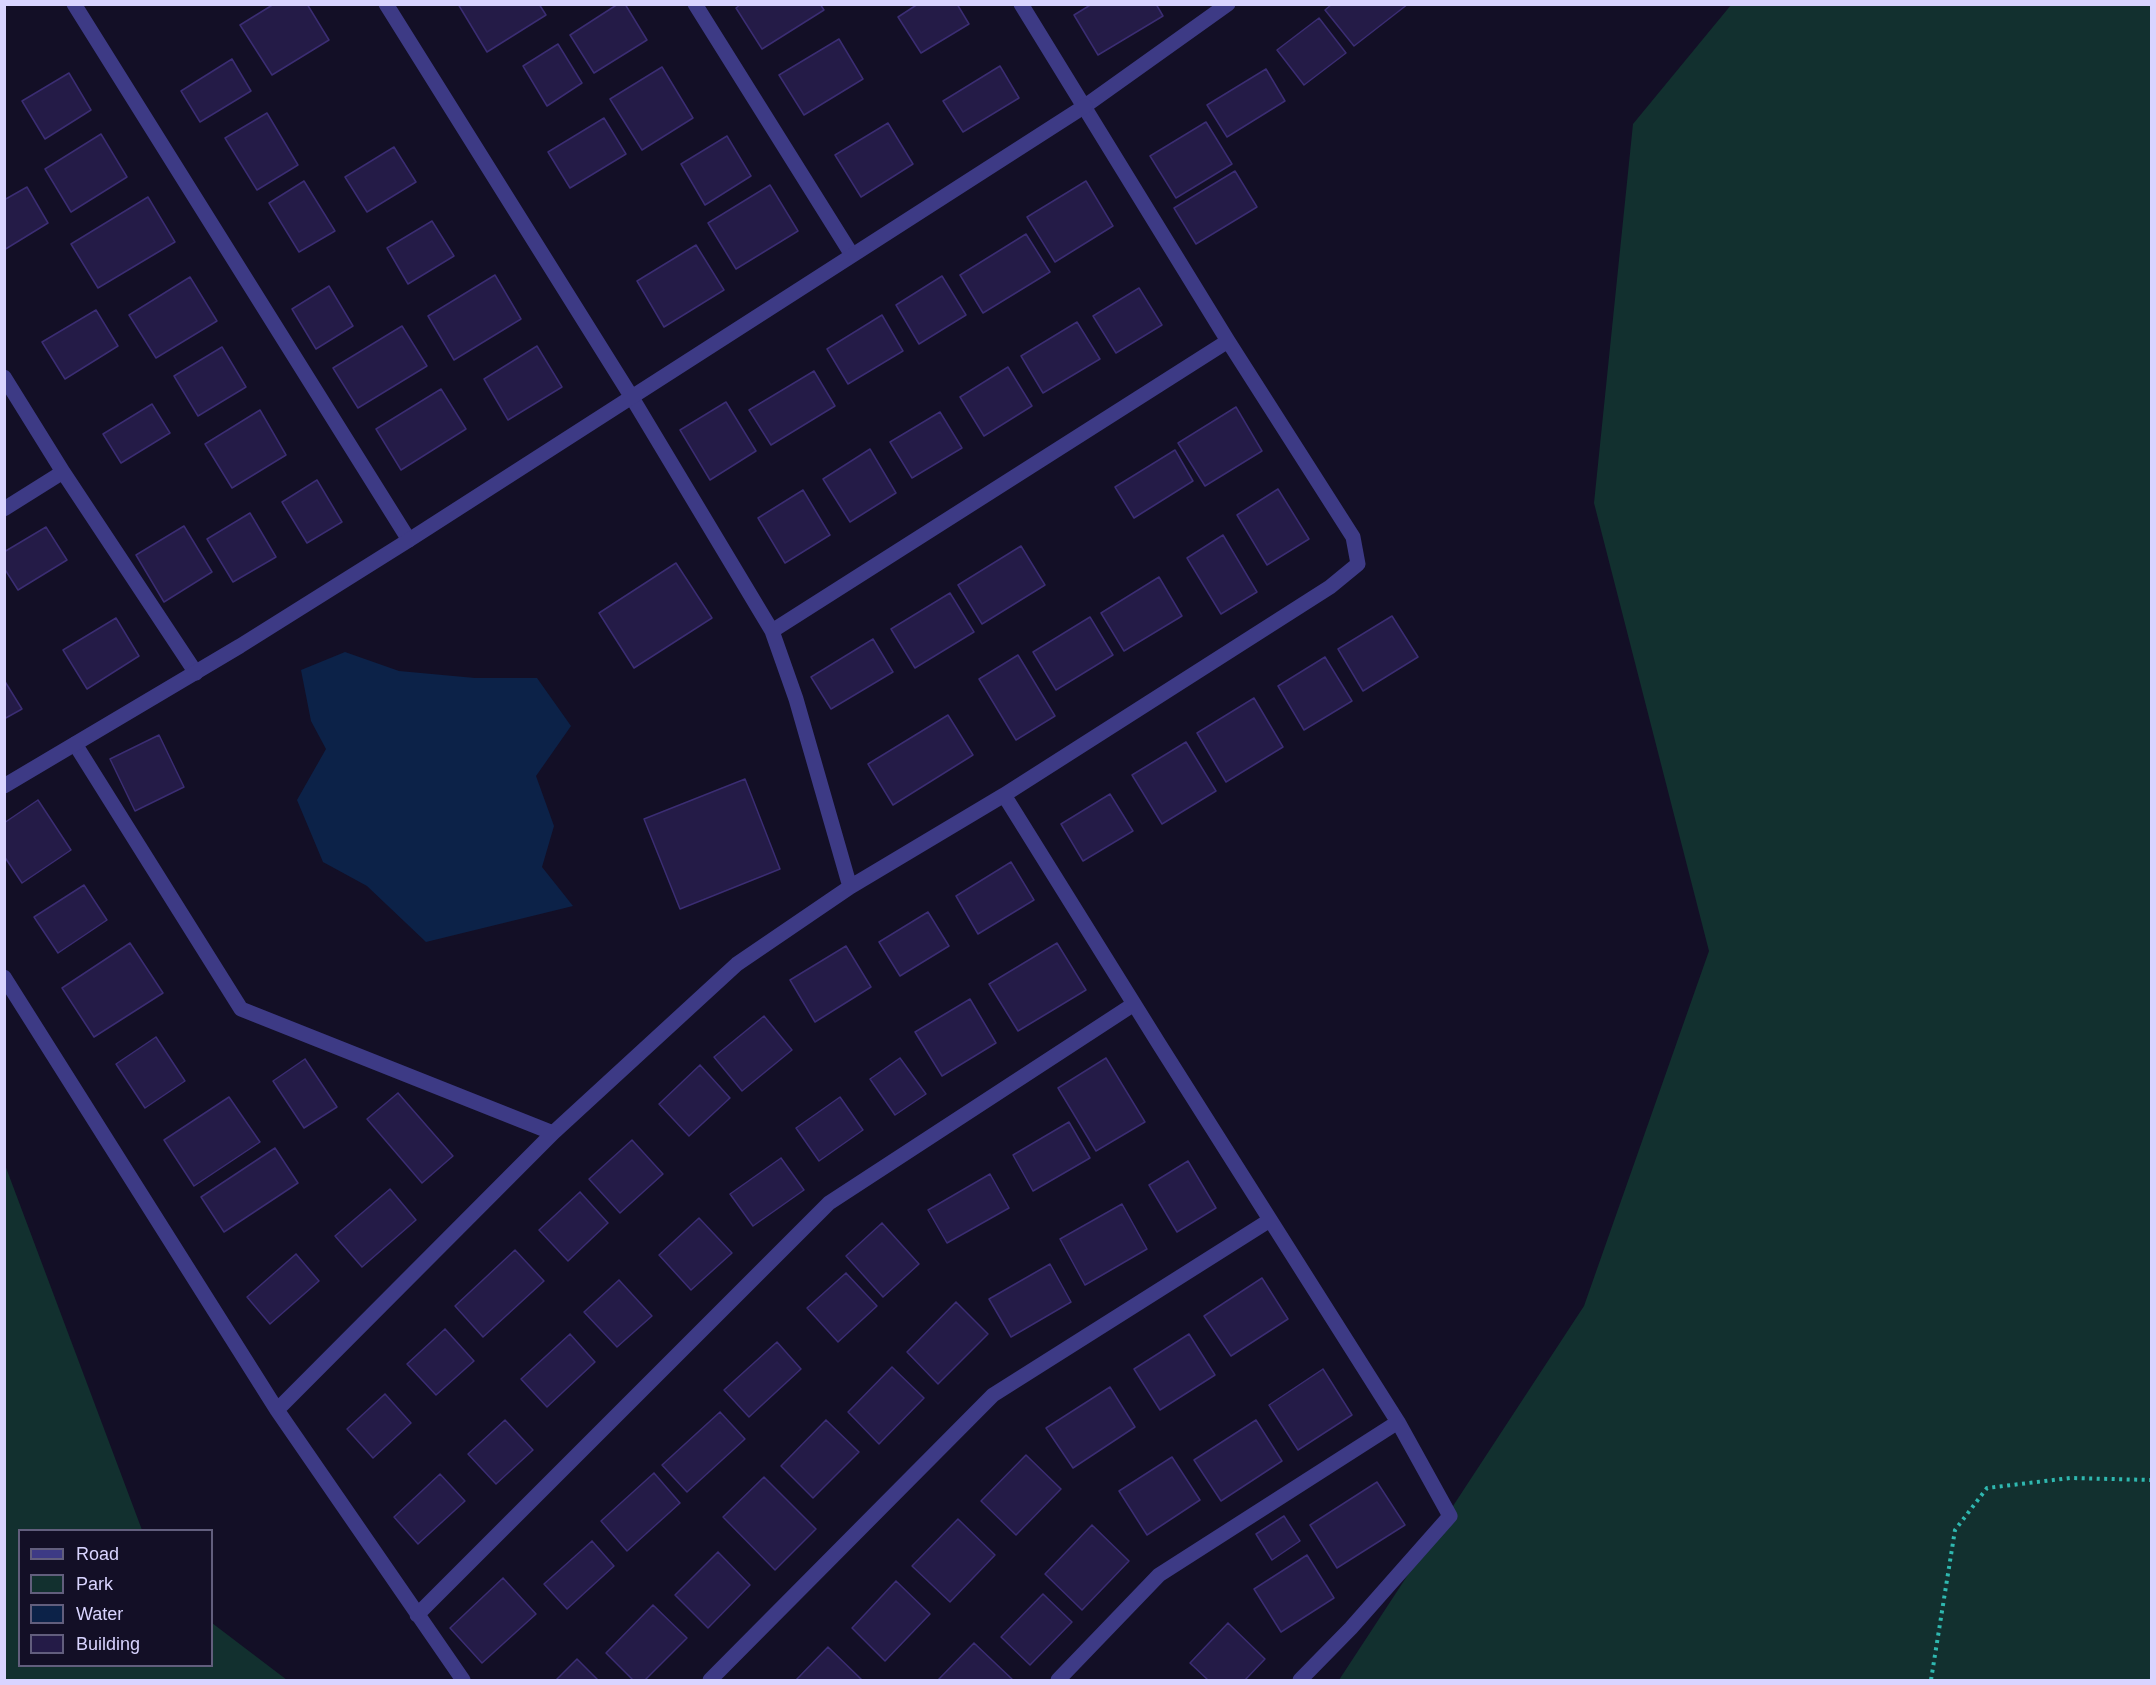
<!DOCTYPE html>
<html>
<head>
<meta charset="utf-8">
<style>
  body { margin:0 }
  #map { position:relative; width:2156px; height:1685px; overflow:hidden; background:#130f26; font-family:Arial,sans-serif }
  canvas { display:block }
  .frame { position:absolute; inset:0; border:6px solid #d9d4ff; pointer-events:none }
  .legend { position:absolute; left:18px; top:1529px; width:195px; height:138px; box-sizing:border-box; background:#130f26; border:2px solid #625e7d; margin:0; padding:8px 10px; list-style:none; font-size:18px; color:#d9d4ff }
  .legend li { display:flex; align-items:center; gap:12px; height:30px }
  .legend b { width:30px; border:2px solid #625e7d }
</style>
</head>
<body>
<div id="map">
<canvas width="2156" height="1685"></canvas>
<div class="frame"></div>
<ul class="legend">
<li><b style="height:8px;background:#3d3a85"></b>Road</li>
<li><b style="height:16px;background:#12302f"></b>Park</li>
<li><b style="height:16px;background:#0c2248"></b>Water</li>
<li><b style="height:16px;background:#241b47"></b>Building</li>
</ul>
</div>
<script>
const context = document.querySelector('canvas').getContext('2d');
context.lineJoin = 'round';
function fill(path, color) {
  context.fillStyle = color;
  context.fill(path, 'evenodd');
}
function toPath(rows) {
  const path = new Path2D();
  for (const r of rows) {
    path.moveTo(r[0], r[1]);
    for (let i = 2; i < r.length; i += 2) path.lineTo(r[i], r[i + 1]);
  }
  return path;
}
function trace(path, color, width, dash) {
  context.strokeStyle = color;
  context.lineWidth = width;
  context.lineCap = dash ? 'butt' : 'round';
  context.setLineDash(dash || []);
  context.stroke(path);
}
fill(toPath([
  [1731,5,2151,5,2151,1680,1339,1680,1584,1306,1709,951,1594,503,1633,124],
  [5,1165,142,1530,20,1530,20,1666,212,1666,212,1623,287,1680,5,1680]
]), '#12302f');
fill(toPath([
  [345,652,399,671,475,678,537,678,571,726,536,776,554,826,542,867,573,906,426,942,367,886,323,862,297,800,326,749,311,721,301,670]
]), '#0c2248');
const building = toPath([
  [274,4,307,4,329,40,272,75,240,25,274,4],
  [458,4,539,4,546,15,487,52,458,4],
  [618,4,625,4,647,40,594,73,570,35,618,4],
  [741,4,820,4,824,10,762,49,736,8,741,4],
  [918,4,957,4,969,24,921,53,898,17,918,4],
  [1092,4,1156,4,1163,16,1098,55,1074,15,1092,4],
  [1332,4,1408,4,1354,46,1325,10,1332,4],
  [1319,18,1346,53,1304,85,1277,50,1319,18],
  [839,39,863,79,804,115,779,75,839,39],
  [558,44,582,83,547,106,523,66,558,44],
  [232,59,251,91,200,122,181,91,232,59],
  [1000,66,1019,98,963,132,943,101,1000,66],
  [662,67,693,118,642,150,610,99,662,67],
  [1266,69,1285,101,1227,137,1207,105,1266,69],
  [69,73,91,110,45,139,22,101,69,73],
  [267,113,298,165,257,190,225,138,267,113],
  [604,118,626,154,570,188,548,152,604,118],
  [1206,122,1232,164,1176,198,1150,156,1206,122],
  [888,123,913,164,861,197,835,155,888,123],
  [101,134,127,177,71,212,45,169,101,134],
  [727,136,751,176,705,205,681,164,727,136],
  [394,147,416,182,367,212,345,177,394,147],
  [1235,171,1257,207,1196,244,1174,208,1235,171],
  [304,181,335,231,299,252,269,203,304,181],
  [1086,181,1113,226,1055,262,1027,217,1086,181],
  [770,185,798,231,736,269,708,223,770,185],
  [27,187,48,223,4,250,4,200,27,187],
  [148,197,175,242,98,288,71,244,148,197],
  [432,221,454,256,408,284,387,248,432,221],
  [1026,234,1050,272,983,313,960,275,1026,234],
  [696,245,724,290,664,327,637,281,696,245],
  [495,275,521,319,454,360,428,316,495,275],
  [942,276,966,315,919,344,896,305,942,276],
  [190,277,217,321,156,358,129,315,190,277],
  [329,286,353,326,316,349,292,309,329,286],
  [1139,288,1162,325,1116,353,1093,316,1139,288],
  [96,310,118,346,65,379,42,342,96,310],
  [882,315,903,351,848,384,827,349,882,315],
  [1077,322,1100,359,1043,393,1021,356,1077,322],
  [402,326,427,366,358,408,333,368,402,326],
  [537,346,562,387,508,420,484,379,537,346],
  [222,347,246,387,198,416,174,376,222,347],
  [1008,367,1032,406,984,436,960,397,1008,367],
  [814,371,835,406,771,445,749,410,814,371],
  [441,389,466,429,401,470,376,429,441,389],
  [726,402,756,451,710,480,680,430,726,402],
  [152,404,170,433,121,463,103,434,152,404],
  [1236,407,1262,451,1205,486,1178,443,1236,407],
  [260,410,286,455,232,488,205,444,260,410],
  [940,412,962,448,912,478,890,442,940,412],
  [870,449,896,493,850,522,823,479,870,449],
  [1175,450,1193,481,1134,518,1115,487,1175,450],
  [317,480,342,522,307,543,282,502,317,480],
  [1278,489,1309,539,1267,565,1237,515,1278,489],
  [803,490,830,535,785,563,758,518,803,490],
  [250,513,276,557,233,582,207,539,250,513],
  [184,526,212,572,164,602,136,555,184,526],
  [46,527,67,560,18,590,4,568,4,552,46,527],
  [1223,535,1257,592,1221,614,1187,558,1223,535],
  [1021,546,1045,585,982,624,958,585,1021,546],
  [676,563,712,618,634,668,599,613,676,563],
  [1159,577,1182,616,1124,651,1101,613,1159,577],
  [950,593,974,632,915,668,891,629,950,593],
  [1392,616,1418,657,1363,691,1338,649,1392,616],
  [1090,617,1113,655,1056,690,1033,652,1090,617],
  [116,618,139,656,87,689,63,650,116,618],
  [873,639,893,672,831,709,811,677,873,639],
  [1018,655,1055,716,1016,740,979,679,1018,655],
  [1325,657,1352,701,1304,730,1278,686,1325,657],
  [4,680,22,709,4,719,4,680],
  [1254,698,1283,747,1226,782,1197,733,1254,698],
  [948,715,973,755,893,805,868,764,948,715],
  [159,735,184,787,135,811,110,759,159,735],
  [1186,742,1216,791,1162,824,1132,775,1186,742],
  [745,779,780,869,680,909,644,819,745,779],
  [1110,794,1133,831,1083,861,1061,824,1110,794],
  [38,800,71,850,22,883,4,856,4,823,38,800],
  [1011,862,1034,900,978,934,956,896,1011,862],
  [84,885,107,920,58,953,34,917,84,885],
  [928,912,949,946,900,976,879,942,928,912],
  [130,943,163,993,94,1037,62,988,130,943],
  [1057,943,1086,990,1018,1031,989,984,1057,943],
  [846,946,871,987,815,1022,790,980,846,946],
  [970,999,996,1043,942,1076,915,1032,970,999],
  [764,1016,792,1050,742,1091,714,1057,764,1016],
  [156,1037,185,1081,145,1108,116,1064,156,1037],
  [900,1058,926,1094,895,1115,870,1079,900,1058],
  [1106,1058,1145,1122,1096,1151,1058,1088,1106,1058],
  [305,1059,337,1107,304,1128,273,1081,305,1059],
  [700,1065,730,1098,689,1136,659,1104,700,1065],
  [398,1093,453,1156,422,1183,367,1119,398,1093],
  [229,1097,260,1142,194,1186,164,1140,229,1097],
  [840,1097,863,1130,819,1161,796,1128,840,1097],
  [1069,1122,1090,1158,1033,1191,1013,1155,1069,1122],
  [632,1140,663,1174,620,1213,589,1179,632,1140],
  [275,1148,298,1183,224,1232,201,1197,275,1148],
  [781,1158,804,1190,753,1226,730,1194,781,1158],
  [1188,1161,1216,1208,1177,1232,1149,1185,1188,1161],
  [990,1174,1009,1208,947,1243,928,1210,990,1174],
  [390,1189,416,1220,362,1267,335,1236,390,1189],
  [580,1192,608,1223,568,1261,539,1230,580,1192],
  [1122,1204,1147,1249,1085,1285,1060,1239,1122,1204],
  [699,1218,732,1253,691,1290,659,1255,699,1218],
  [882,1223,919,1264,883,1297,846,1256,882,1223],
  [515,1250,544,1281,483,1337,455,1306,515,1250],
  [296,1254,319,1281,270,1324,247,1297,296,1254],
  [1050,1264,1071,1302,1011,1337,989,1299,1050,1264],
  [846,1273,877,1306,838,1342,807,1308,846,1273],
  [1262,1278,1288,1319,1231,1356,1204,1316,1262,1278],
  [619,1280,652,1316,617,1347,584,1312,619,1280],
  [956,1302,988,1334,938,1384,907,1352,956,1302],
  [445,1329,474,1361,436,1395,407,1364,445,1329],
  [570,1334,595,1362,547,1407,521,1379,570,1334],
  [1189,1334,1215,1375,1160,1410,1134,1369,1189,1334],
  [777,1342,801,1369,749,1417,724,1390,777,1342],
  [892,1367,924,1398,879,1444,848,1412,892,1367],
  [1323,1369,1352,1415,1298,1450,1269,1405,1323,1369],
  [1110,1387,1135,1427,1073,1468,1046,1428,1110,1387],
  [385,1394,411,1423,373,1458,347,1429,385,1394],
  [720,1412,745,1439,687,1492,662,1465,720,1412],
  [505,1420,533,1450,496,1484,468,1454,505,1420],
  [826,1420,859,1452,813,1498,781,1466,826,1420],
  [1256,1420,1282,1461,1221,1501,1194,1460,1256,1420],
  [1026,1455,1061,1489,1016,1535,981,1501,1026,1455],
  [1172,1457,1200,1500,1147,1535,1119,1491,1172,1457],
  [654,1473,680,1503,627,1551,601,1521,654,1473],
  [440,1474,465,1501,418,1544,394,1517,440,1474],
  [764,1477,816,1529,775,1570,723,1517,764,1477],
  [1377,1482,1405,1525,1337,1568,1310,1525,1377,1482],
  [1284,1516,1300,1541,1272,1560,1256,1534,1284,1516],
  [958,1519,995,1555,950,1602,912,1566,958,1519],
  [1092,1525,1129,1561,1082,1610,1045,1574,1092,1525],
  [592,1541,614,1566,567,1609,544,1584,592,1541],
  [718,1552,750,1585,708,1628,675,1595,718,1552],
  [1307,1555,1334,1598,1281,1632,1254,1589,1307,1555],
  [503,1578,536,1614,482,1663,450,1628,503,1578],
  [896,1581,930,1614,885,1661,852,1628,896,1581],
  [1043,1594,1072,1622,1030,1665,1001,1637,1043,1594],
  [653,1605,687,1638,645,1680,633,1680,606,1653,653,1605],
  [1228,1623,1265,1659,1245,1680,1208,1680,1190,1663,1228,1623],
  [974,1643,1013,1680,938,1680,974,1643],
  [828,1647,862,1680,796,1680,828,1647],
  [577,1659,598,1680,556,1680,577,1659]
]);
fill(building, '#241b47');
trace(building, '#3b2d73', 1.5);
trace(toPath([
  [1931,1680,1955,1530,1987,1488,2070,1478,2152,1480]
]), '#2fb8b0', 4, [3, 4.5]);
trace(toPath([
  [74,4,409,540],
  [695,4,852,255],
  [1085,106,1228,4],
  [4,377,63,472,4,509],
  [631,396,772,631,796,699,850,887],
  [63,472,196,673],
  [772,631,1228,341],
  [75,744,241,1009,553,1133],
  [1004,795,1159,1044,1398,1422,1159,1575,1058,1680],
  [4,977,277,1410,463,1680],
  [277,1410,553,1133,737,964,850,887,1004,795,1330,587,1358,564,1353,537,1228,341,1021,4],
  [417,1615,829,1203,1134,1004],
  [710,1680,993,1395,1270,1220],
  [1300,1680,1351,1628,1450,1516,1398,1422]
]), '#3d3a85', 15);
trace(toPath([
  [386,4,631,396],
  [4,786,240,646,409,540,1085,106]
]), '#3d3a85', 15);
</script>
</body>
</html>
